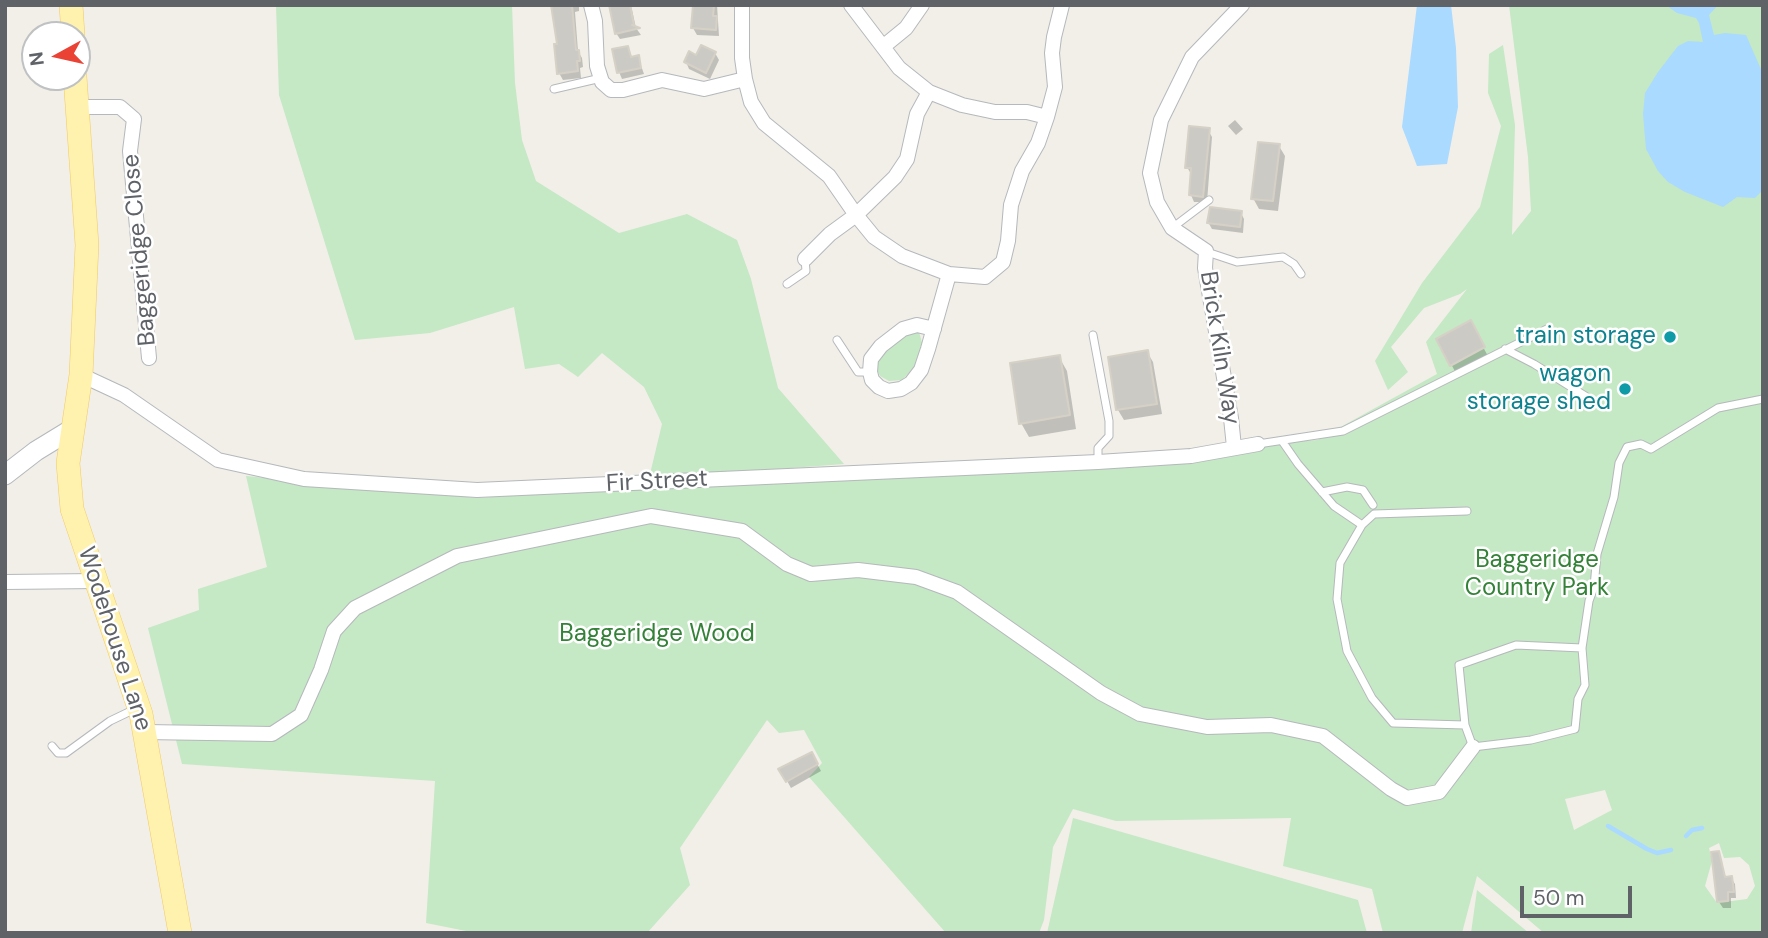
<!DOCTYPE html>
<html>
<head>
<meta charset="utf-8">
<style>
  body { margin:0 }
  #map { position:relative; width:1768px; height:938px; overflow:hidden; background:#f1efe8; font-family:"DM Sans",sans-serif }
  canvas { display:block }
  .frame { position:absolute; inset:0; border:7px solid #5f6368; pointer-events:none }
  .north { position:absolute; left:21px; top:21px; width:70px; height:70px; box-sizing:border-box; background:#fff; border:2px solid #bfc1c3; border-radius:50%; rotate:262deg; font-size:19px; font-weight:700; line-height:28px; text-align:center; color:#5f6368 }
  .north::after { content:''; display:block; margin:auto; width:24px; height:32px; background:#ea4335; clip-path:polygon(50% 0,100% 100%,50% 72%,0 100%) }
  .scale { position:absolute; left:1520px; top:886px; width:112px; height:32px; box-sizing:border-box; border:4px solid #5f6368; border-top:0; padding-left:9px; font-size:21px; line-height:24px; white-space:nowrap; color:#5f6368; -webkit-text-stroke:5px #fff; paint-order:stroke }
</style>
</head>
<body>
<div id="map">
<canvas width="1768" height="938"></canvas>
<div class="frame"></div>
<div class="north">N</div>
<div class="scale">50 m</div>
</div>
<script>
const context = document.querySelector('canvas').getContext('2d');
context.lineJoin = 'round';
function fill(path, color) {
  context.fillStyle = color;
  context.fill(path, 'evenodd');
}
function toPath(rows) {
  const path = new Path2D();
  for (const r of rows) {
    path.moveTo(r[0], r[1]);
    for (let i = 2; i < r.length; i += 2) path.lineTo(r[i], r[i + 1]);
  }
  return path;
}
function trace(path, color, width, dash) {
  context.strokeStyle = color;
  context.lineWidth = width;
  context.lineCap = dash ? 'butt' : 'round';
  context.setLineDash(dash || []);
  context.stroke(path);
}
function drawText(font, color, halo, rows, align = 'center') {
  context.font = font + ' "DM Sans",sans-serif';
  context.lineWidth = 5;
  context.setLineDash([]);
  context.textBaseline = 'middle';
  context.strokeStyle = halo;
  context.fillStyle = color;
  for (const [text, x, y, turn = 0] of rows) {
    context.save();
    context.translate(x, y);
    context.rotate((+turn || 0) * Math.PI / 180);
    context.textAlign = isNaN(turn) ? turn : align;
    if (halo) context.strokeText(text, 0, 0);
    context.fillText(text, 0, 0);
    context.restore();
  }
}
fill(toPath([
  [276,5,512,5,515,83,522,140,536,181,619,233,687,214,737,240,751,279,778,388,844,464,659,478,650,474,662,424,644,387,602,353,578,377,559,364,525,369,514,307,430,333,355,340,279,95],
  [1509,5,1763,5,1763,933,1544,933,1477,876,1462,933,1383,933,1372,889,1283,866,1291,818,1116,821,1073,809,1053,847,1044,920,1039,933,946,933,809,777,822,763,804,730,779,733,767,720,680,848,690,885,647,933,476,933,426,923,435,781,182,764,148,628,199,610,198,589,267,567,246,476,478,498,1317,440,1437,374,1426,342,1467,289,1460,294,1424,308,1391,347,1408,372,1388,390,1375,361,1422,283,1480,207,1501,126,1488,93,1489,54,1503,45,1515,125,1512,235,1531,211,1528,157],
  [1605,790,1612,810,1574,830,1565,799],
  [1719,843,1724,858,1740,857,1749,865,1755,886,1747,899,1717,903,1705,886,1712,861,1709,848],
  [914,331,919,332,923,346,917,364,902,380,889,381,880,376,876,368,877,360,882,353,908,332],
  [1073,818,1358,900,1367,933,1047,933],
  [1477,890,1529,933,1471,933]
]), '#c5e8c5');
fill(toPath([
  [1417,5,1451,5,1456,48,1458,107,1447,164,1417,166,1402,127],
  [1666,5,1718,5,1709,15,1714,35,1725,33,1746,35,1763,74,1763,190,1755,198,1737,197,1723,207,1685,192,1668,182,1658,171,1646,149,1643,114,1645,93,1658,72,1678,46,1688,41,1703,42,1699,23,1696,18,1677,13]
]), '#aadaff');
fill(toPath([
  [553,5,579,5,579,11,575,12,578,51,582,58,583,67,580,68,581,78,563,80,559,73,559,45],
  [610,5,631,5,636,28,641,35,620,39,616,33],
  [695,5,717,5,719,36,697,35,693,28],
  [627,48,632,59,638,57,644,74,622,79,619,72],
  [715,53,719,60,710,79,689,69,686,62],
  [1235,120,1243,129,1236,135,1228,126],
  [1208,130,1212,137,1207,202,1194,202,1191,195,1191,174,1187,167],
  [1279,146,1285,156,1278,211,1259,209,1253,198],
  [1241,213,1244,219,1243,233,1212,229,1208,222],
  [1470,323,1489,358,1457,375,1438,340],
  [1147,352,1153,362,1162,414,1124,420,1118,410],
  [1059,357,1067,371,1076,429,1029,437,1021,423],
  [812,754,821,771,791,788,781,770],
  [1718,853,1726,878,1731,878,1735,884,1736,898,1731,898,1731,908,1723,908,1719,902]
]), '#0003');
trace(toPath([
  [1608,826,1647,849,1657,853,1671,850],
  [1686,836,1692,830,1702,828]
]), '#aadaff', 4.5);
const building = toPath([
  [551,5,572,5,576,50,579,50,580,61,577,61,578,71,557,74,554,44,557,44,551,5],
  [609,5,630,5,634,25,632,25,640,28,615,34,609,5],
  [693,5,714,5,713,16,717,16,716,30,691,28,693,5],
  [701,45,716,52,706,73,684,62,689,51,696,55,701,45],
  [628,46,631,57,639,55,641,68,617,73,612,49,628,46],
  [1189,126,1210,128,1203,197,1189,195,1191,168,1185,168,1189,126],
  [1258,142,1280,144,1273,201,1251,199,1258,142],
  [1210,207,1242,211,1240,227,1207,223,1210,207],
  [1471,320,1485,347,1450,366,1436,339,1471,320],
  [1148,350,1157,404,1116,410,1108,357,1148,350],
  [1060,355,1070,415,1019,424,1010,363,1060,355],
  [812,752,818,764,786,782,778,769,812,752],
  [1719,851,1725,877,1732,876,1734,892,1728,892,1728,901,1717,902,1711,852,1719,851]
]);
fill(building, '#cccac5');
trace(building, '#d6d1c6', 2);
const service = toPath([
  [554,89,601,78],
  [1172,228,1209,200],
  [1207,252,1237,262,1283,257,1294,264,1301,274],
  [787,284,806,271,805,259],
  [1093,335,1109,421,1109,436,1098,448,1098,462],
  [837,340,858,372,870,372],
  [1505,349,1534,364,1595,402],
  [1282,441,1298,464,1334,506,1362,525],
  [1258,444,1343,431,1547,329],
  [1322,492,1347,487,1363,490,1373,505],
  [1582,648,1516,645,1459,665,1465,725,1473,747,1531,740,1575,729,1578,699,1585,685,1582,648,1589,601,1594,587,1597,554,1614,497,1619,463,1627,447,1641,444,1651,449,1718,408,1763,399],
  [1465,725,1393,723,1372,698,1347,651,1337,599,1340,563,1362,525,1374,514,1467,511],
  [52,746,58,753,66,753,110,721,135,709]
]);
const minor = toPath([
  [591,5,595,21,597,66,602,82,611,90,623,90,662,80,704,89,745,79],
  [742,5,742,58,745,79,751,102,764,123,829,176,856,215,874,237,902,256,949,274,985,277,1003,262,1008,241,1011,205,1022,171,1038,143,1047,117,1055,87,1052,53,1054,37,1062,5],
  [851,5,899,68,929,92,962,105,995,112,1027,112,1047,117],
  [884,46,906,28,922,5],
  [77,107,120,107,134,119,130,151,149,358],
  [805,259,830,234,856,215,895,177,907,159,917,114,929,92],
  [934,329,917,325,903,329,881,346,871,359,870,372,872,380,879,387,888,391,901,389,911,383,921,370,928,349,949,274],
  [81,375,124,395,218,460,304,479,477,490,1098,462,1191,456,1258,444],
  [1234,447,1231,418,1205,268,1206,251,1172,228,1157,202,1150,173,1161,120,1192,57,1242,5],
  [5,582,96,581],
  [145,732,272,734,301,715,321,670,334,631,355,608,457,556,651,516,742,531,787,564,811,574,858,570,916,577,957,592,1101,693,1140,714,1207,727,1271,725,1323,736,1391,789,1407,798,1439,792,1473,747]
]);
const tertiary = toPath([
  [5,475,36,451,72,429]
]);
const primary = toPath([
  [71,5,73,35],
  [75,77,87,245,81,375,68,463,72,509,141,714,180,933]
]);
trace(service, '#b5b8bc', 9);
trace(minor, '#b5b8bc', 16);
trace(tertiary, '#b5b8bc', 21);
trace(primary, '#f2c960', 24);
trace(service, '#fff', 7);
trace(minor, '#fff', 14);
trace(tertiary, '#fff', 19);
trace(primary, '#fff2af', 23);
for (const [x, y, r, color] of [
  [1670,337,7,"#0f9aa8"],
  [1625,389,7,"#0f9aa8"]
]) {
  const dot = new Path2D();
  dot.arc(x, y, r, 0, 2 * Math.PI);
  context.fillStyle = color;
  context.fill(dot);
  trace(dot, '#fff', 2.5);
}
drawText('24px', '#5f6368', '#fff', [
  ["Baggeridge Close",140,250,-95],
  ["Brick Kiln Way",1219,348,81],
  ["Fir Street",657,482,-3],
  ["Wodehouse Lane",114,639,72]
]);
drawText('24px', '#0d838f', '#fff', [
  ["train storage",1656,337],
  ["wagon",1611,375],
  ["storage shed",1611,403]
], 'right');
drawText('24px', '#348238', '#fff', [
  ["Baggeridge",1537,561],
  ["Country Park",1537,589],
  ["Baggeridge Wood",657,635]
]);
</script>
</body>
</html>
